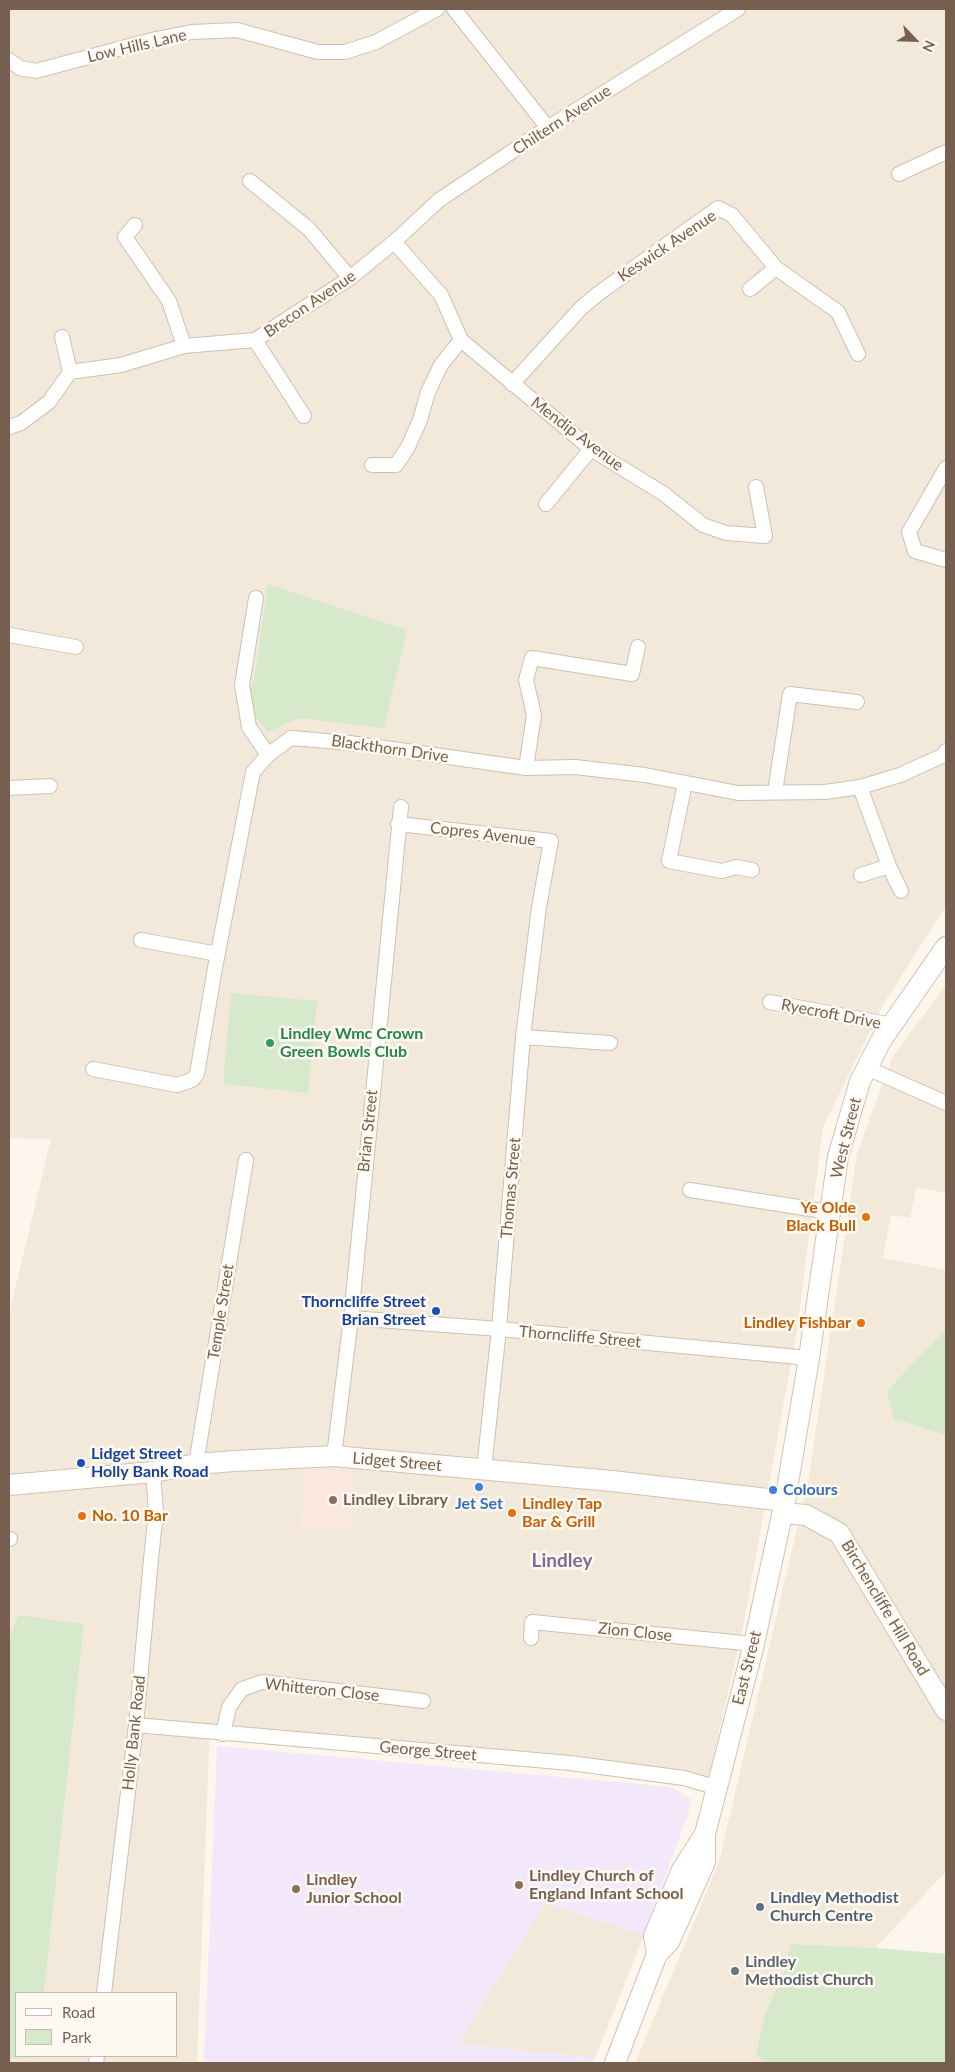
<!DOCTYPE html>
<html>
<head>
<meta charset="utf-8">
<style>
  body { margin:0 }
  #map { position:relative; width:955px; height:2072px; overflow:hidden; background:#fcf6ec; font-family:Lato,sans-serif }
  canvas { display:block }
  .frame { position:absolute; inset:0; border:10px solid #765f4f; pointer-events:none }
  .legend { position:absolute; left:15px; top:1992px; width:162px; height:65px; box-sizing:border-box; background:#fefaf2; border:1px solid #c8bcb1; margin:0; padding:6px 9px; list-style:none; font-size:15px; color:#765f4f }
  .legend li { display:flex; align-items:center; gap:10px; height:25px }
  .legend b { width:25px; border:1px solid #c8bcb1 }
  .north { position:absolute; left:890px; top:15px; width:50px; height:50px; -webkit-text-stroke:4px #fefaf2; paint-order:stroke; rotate:114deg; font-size:14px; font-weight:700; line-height:20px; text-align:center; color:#765f4f }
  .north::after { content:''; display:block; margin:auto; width:18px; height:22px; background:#765f4f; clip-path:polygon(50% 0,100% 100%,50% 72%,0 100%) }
</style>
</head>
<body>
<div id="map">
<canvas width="955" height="2072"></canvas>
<div class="frame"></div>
<ul class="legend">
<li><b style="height:6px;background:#fff"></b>Road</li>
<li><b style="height:14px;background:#d6e9ca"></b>Park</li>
</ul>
<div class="north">N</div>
</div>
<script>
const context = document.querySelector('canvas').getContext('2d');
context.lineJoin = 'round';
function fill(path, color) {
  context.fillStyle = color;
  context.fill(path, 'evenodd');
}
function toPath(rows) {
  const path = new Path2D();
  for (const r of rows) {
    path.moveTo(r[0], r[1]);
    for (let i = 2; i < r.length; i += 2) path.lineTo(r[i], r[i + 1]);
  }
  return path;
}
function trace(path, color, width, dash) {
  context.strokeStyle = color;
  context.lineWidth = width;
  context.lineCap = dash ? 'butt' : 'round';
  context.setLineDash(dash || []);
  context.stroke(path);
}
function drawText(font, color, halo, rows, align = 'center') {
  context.font = font + ' Lato,sans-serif';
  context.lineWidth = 5;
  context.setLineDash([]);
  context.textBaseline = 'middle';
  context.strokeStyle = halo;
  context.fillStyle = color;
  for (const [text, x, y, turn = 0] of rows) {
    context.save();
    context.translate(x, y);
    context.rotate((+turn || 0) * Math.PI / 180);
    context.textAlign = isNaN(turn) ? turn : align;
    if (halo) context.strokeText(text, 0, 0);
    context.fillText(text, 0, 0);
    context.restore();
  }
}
fill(toPath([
  [9,9,946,9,946,906,884,1003,823,1127,797,1330,743,1627,709,1776,210,1724,197,2063,9,2063,9,2059,37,2058,38,2056,176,2056,176,1993,44,1993,84,1625,18,1615,9,1638,9,1314,51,1139,9,1138],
  [946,985,946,1193,916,1188,910,1218,891,1215,883,1258,946,1270,946,1329,894,1419,946,1435,946,1871,876,1948,790,1944,785,1971,765,2013,756,2053,764,2063,635,2063,719,1862,809,1477,857,1154,893,1056],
  [545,1903,644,1935,595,2058,458,2044]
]), '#f3e9da');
fill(toPath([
  [305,1469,354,1472,350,1530,301,1527]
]), '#fbe9e1');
fill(toPath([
  [217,1746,672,1787,692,1800,687,1817,644,1935,545,1903,458,2044,595,2058,593,2063,204,2063]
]), '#f3e8f9');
fill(toPath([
  [268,584,407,630,384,728,298,718,268,732,254,715,248,694,254,679],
  [231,993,317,1001,308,1093,223,1084],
  [946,1329,946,1435,894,1419,887,1391],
  [18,1615,84,1624,44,1993,16,1993,16,2056,38,2056,37,2058,9,2059,9,1638],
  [790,1944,876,1948,946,1954,946,2063,764,2063,756,2054,765,2013,785,1971]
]), '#d6e9ca');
const street = toPath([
  [454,9,548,128],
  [9,60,20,68,36,71,156,39,192,32,237,30,318,52,345,52,376,42,437,9],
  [899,174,946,152],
  [250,181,309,229,350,278],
  [135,225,125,237,169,301,184,346],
  [394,242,441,295,461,340,591,449,664,494,703,525,726,533,765,536,756,487],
  [750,289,776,268],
  [62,337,70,372],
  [255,340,304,416],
  [512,384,581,308,599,293,718,208,732,215,776,268,838,312,858,354],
  [9,427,21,423,49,402,70,372,121,365,184,346,255,340,350,278,394,242,439,200,546,129,738,9],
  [372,465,396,465,408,447,420,420,428,392,441,365,461,340],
  [946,468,909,532,915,551,946,560],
  [546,504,591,449],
  [256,598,242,685,249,727,268,755],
  [9,635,76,647],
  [526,768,534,715,526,680,532,658,632,674,638,647],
  [685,783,669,861,722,871,736,867,752,870],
  [860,787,889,866,901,891],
  [9,788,50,786],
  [775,792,790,694,857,702],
  [398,824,551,841,539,907,523,1037,499,1329,484,1469],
  [861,875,889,866],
  [141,940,218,954],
  [770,1002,892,1025],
  [523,1037,610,1043],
  [867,1068,946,1103],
  [93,1069,177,1085,192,1080,197,1074,215,968,253,772,268,755,291,738,350,743,526,768,575,767,645,775,738,793,825,792,860,787,900,775,942,756,946,751],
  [690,1190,830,1212],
  [351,1318,499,1329,809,1358],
  [334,1456,351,1318,401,807],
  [196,1464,246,1160],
  [9,1539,10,1539],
  [531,1638,532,1622,754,1644],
  [136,1725,570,1763,684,1778,718,1788],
  [223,1734,229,1707,242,1689,262,1682,423,1701],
  [104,1993,136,1725,151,1559,156,1512,153,1472],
  [96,2063,97,2056]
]);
const secondary = toPath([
  [9,1485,153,1472,196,1464,235,1461,334,1456,612,1481,785,1501],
  [783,1513,806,1515,839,1533,946,1710],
  [657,1954,654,1936,682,1870,705,1834,754,1644,785,1501,809,1358,838,1157,860,1081,882,1039,946,947],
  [615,2063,657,1954,669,1942,705,1862,705,1834]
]);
trace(street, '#cebfb1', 16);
trace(secondary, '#d3c1b1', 22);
trace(street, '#fff', 14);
trace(secondary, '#fff', 20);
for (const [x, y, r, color] of [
  [270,1043,5,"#2e9e5b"],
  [866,1217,5,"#e8710a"],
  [436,1311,5,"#1a4fb4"],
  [861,1323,5,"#e8710a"],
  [81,1463,5,"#1a4fb4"],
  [479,1487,5,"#3f7fe0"],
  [773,1490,5,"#3f7fe0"],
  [333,1500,5,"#8d6e63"],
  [512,1513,5,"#e8710a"],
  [82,1516,5,"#e8710a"],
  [519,1885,5,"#8d6e63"],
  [296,1889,5,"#8d6e63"],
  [760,1907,5,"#5c6f8a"],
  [735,1971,5,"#6b7280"]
]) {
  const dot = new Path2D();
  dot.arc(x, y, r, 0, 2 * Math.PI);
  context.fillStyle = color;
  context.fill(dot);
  trace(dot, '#fefaf2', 2);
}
drawText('16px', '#765f4f', '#fefaf2', [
  ["Low Hills Lane",137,46,-13],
  ["Chiltern Avenue",562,120,-33],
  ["Keswick Avenue",667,246,-34],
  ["Brecon Avenue",310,304,-34],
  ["Mendip Avenue",577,434,37],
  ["Blackthorn Drive",390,749,8],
  ["Copres Avenue",483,834,7],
  ["Ryecroft Drive",831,1014,11],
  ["Brian Street",368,1131,-84],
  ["West Street",846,1138,-76],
  ["Thomas Street",511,1188,-85],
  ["Temple Street",221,1312,-81],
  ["Thorncliffe Street",580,1337,5],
  ["Lidget Street",397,1462,5],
  ["Birchencliffe Hill Road",885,1608,59],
  ["Zion Close",635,1632,6],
  ["East Street",747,1668,-76],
  ["Whitteron Close",322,1690,6],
  ["Holly Bank Road",134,1733,-84],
  ["George Street",428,1751,5]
]);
drawText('bold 16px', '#27864d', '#fefaf2', [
  ["Lindley Wmc Crown",280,1034],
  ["Green Bowls Club",280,1052]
], 'left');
drawText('bold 16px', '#c56008', '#fefaf2', [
  ["Ye Olde",856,1208],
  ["Black Bull",856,1226],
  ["Lindley Fishbar",851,1323],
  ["Lindley Tap",522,1504,"left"],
  ["Bar & Grill",522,1522,"left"],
  ["No. 10 Bar",92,1516,"left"]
], 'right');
drawText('bold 16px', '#164399', '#fefaf2', [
  ["Thorncliffe Street",426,1302],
  ["Brian Street",426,1320],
  ["Lidget Street",91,1454,"left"],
  ["Holly Bank Road",91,1472,"left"]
], 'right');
drawText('bold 16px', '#366cbe', '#fefaf2', [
  ["Colours",783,1490],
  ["Jet Set",479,1504,"center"]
], 'left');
drawText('bold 16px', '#785e54', '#fefaf2', [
  ["Lindley Library",343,1500],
  ["Lindley Church of",529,1876],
  ["England Infant School",529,1894],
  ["Lindley",306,1880],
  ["Junior School",306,1898]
], 'left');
drawText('bold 16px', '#4e5e75', '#fefaf2', [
  ["Lindley Methodist",770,1898],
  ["Church Centre",770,1916]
], 'left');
drawText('bold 16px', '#5b616d', '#fefaf2', [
  ["Lindley",745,1962],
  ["Methodist Church",745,1980]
], 'left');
drawText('bold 19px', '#856791', '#fefaf2', [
  ["Lindley",562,1561]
]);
</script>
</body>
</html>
